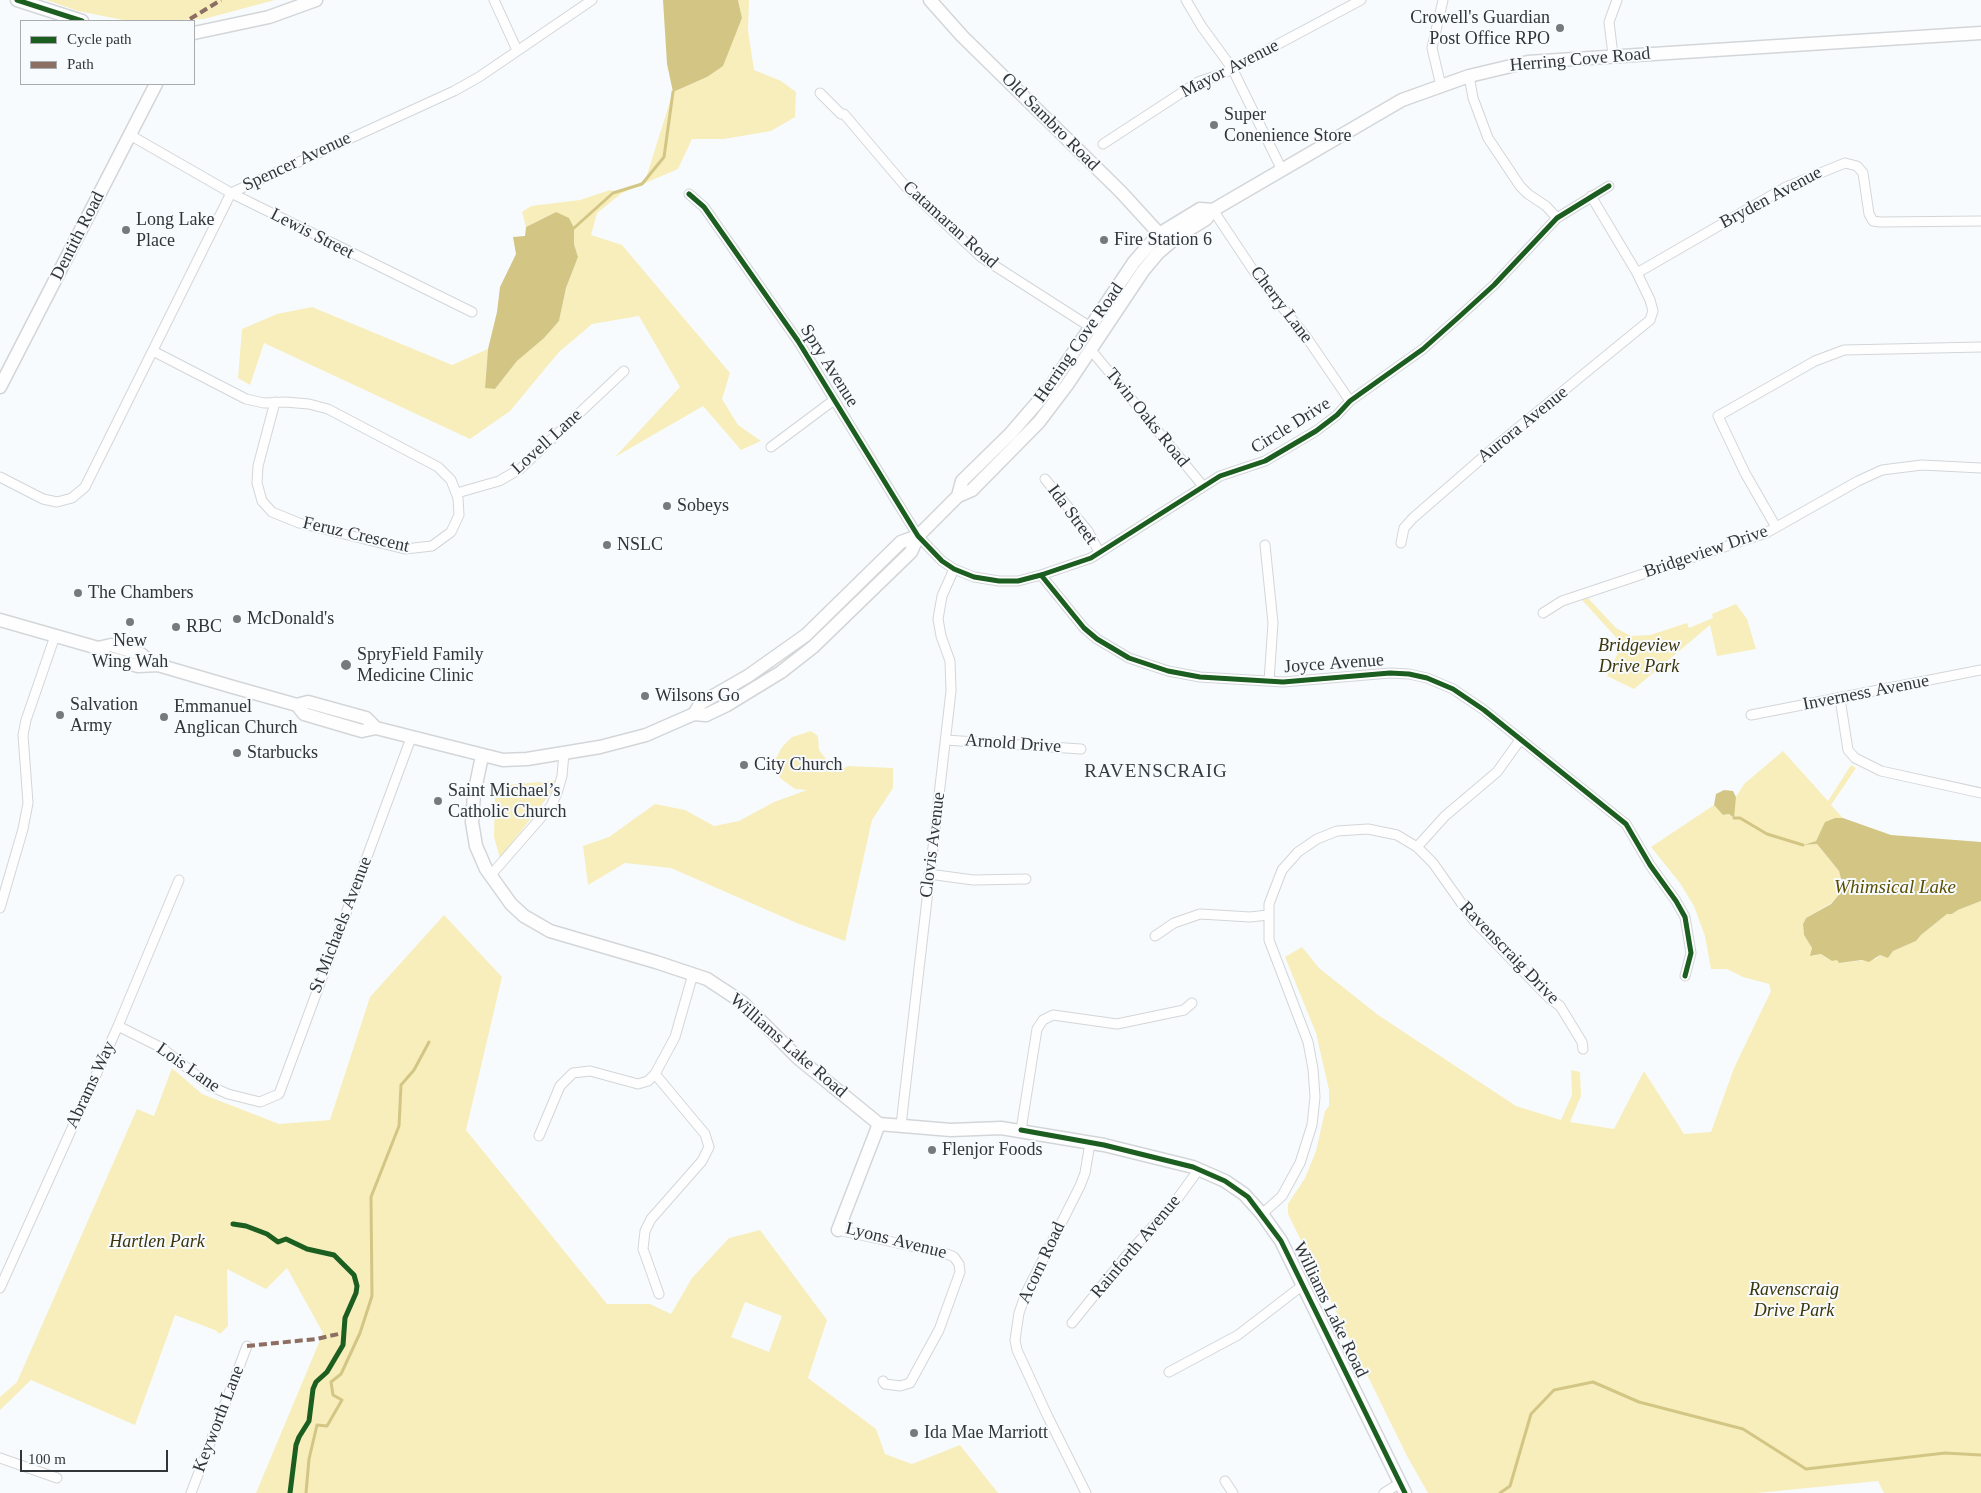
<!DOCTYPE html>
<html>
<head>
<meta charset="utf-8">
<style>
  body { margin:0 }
  #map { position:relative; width:1981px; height:1493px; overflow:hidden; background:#f8fbfd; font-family:Georgia,serif }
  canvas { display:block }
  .legend { position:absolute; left:20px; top:20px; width:175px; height:65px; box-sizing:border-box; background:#f7fbfe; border:1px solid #a8acae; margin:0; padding:6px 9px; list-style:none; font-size:15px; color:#313537 }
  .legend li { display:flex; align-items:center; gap:10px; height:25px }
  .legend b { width:25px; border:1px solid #a8acae }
  .scale { position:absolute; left:20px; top:1450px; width:148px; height:22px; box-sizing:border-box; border:2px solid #313537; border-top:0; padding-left:6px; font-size:15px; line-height:18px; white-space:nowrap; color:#313537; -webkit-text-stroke:4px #f7fbfe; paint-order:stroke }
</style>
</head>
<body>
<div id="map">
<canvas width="1981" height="1493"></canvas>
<ul class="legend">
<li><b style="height:6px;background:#1b5e20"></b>Cycle path</li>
<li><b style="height:6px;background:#8d6e63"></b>Path</li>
</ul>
<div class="scale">100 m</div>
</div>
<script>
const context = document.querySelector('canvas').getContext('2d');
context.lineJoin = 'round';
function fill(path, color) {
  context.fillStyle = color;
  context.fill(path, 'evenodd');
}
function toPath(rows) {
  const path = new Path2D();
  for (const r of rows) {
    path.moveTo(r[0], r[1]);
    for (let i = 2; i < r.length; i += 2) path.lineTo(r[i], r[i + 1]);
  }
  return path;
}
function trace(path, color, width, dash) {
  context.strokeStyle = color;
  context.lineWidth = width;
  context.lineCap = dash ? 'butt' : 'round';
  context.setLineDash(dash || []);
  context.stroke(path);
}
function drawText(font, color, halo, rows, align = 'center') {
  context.font = font + ' Georgia,serif';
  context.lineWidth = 4;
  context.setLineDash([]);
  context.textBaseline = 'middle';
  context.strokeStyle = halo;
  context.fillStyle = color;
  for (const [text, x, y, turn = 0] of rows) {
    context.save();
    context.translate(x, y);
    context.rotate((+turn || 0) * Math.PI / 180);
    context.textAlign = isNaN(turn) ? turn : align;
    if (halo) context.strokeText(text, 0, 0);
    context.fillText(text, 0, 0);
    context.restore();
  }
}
fill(toPath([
  [46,0,275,0,204,19,157,21,123,20,78,11],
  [738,0,749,0,748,30,754,70,781,81,796,92,795,117,771,131,724,139,692,139,678,169,622,193,597,213,591,235,622,245,730,373,722,399,738,425,761,441,741,450,703,406,615,457,680,387,639,316,592,324,559,352,510,411,470,439,264,343,250,385,238,378,242,329,277,314,312,307,452,365,488,349,485,387,495,389,517,361,559,321,566,288,578,257,574,244,574,228,556,212,526,227,522,212,531,206,580,200,610,190,617,192,645,181,673,92,707,77,737,31,742,18],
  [1588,598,1616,628,1631,636,1650,635,1687,623,1689,628,1713,618,1712,614,1736,604,1747,619,1756,649,1717,656,1710,625,1634,689,1607,676,1622,644,1582,600],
  [811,731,818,736,819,750,836,772,848,766,893,768,893,788,872,820,845,941,799,924,671,868,625,863,588,885,583,846,609,837,655,804,685,810,714,826,739,821,774,802,807,790,795,789,780,778,776,771,776,758,782,747,792,737],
  [1783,751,1828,801,1851,765,1856,768,1831,805,1843,818,1835,818,1819,834,1816,841,1803,845,1817,844,1839,871,1842,883,1842,891,1831,903,1806,918,1803,924,1804,935,1811,946,1813,956,1821,954,1832,961,1838,959,1839,963,1876,959,1880,955,1888,958,1893,951,1916,941,1921,935,1947,914,1952,914,1958,910,1981,901,1981,1493,1884,1493,1878,1481,1757,1493,1428,1493,1407,1456,1288,1214,1288,1204,1305,1178,1316,1151,1325,1111,1329,1106,1329,1090,1316,1033,1285,957,1302,947,1319,968,1378,1015,1516,1106,1561,1120,1572,1095,1571,1070,1580,1072,1581,1096,1570,1122,1614,1129,1644,1071,1684,1134,1711,1132,1734,1068,1771,991,1769,984,1743,977,1727,969,1711,969,1705,936,1694,906,1680,883,1651,847,1714,805,1725,815,1729,814,1733,818,1736,797,1744,784],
  [561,780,500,858,494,837,495,786],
  [444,915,502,977,466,1130,607,1304,650,1304,671,1314,692,1278,729,1238,760,1230,827,1320,808,1378,876,1429,885,1454,912,1464,960,1445,998,1493,256,1493,323,1333,287,1268,266,1289,227,1269,228,1326,220,1334,215,1330,175,1315,135,1425,31,1380,0,1410,0,1397,17,1382,137,1109,154,1116,172,1068,202,1094,279,1124,330,1120,370,997],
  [745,1302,782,1316,769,1352,731,1337]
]), '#f7eebc');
fill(toPath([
  [663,0,738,0,742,18,723,66,707,77,673,92,667,64],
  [556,212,569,218,574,228,574,244,578,257,566,288,559,321,544,338,517,361,495,389,485,388,488,349,497,312,500,287,516,254,513,237,525,236,526,227],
  [1724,790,1733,791,1736,797,1734,818,1729,814,1723,815,1714,805,1716,794],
  [1835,818,1843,818,1891,835,1981,842,1981,901,1958,910,1952,914,1947,914,1921,935,1916,941,1893,951,1888,958,1880,955,1869,962,1862,960,1839,963,1837,960,1832,961,1821,954,1810,956,1812,948,1804,935,1803,924,1806,918,1831,904,1842,891,1842,883,1839,871,1817,844,1803,845,1816,841,1825,822]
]), '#d3c685');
trace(toPath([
  [574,228,613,193,642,184,664,157,673,92],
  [1734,818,1740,818,1767,834,1803,845],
  [306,1493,309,1459,317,1425,327,1426,342,1400,333,1395,331,1382,341,1374,360,1333,372,1296,371,1197,399,1126,401,1085,414,1070,429,1042],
  [1500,1493,1510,1486,1531,1414,1554,1390,1593,1382,1639,1402,1743,1429,1806,1469,1945,1453,1981,1455]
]), '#d3c685', 3);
const street = toPath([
  [494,0,517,50],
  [1186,0,1202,27,1232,68,1281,168],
  [1613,55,1609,22,1617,0],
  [1469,76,1473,98,1488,138,1520,186,1528,194,1546,206,1557,218],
  [1441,86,1432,48,1443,0],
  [820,93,841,114,844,114,906,187,981,257,1095,330],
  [130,135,231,193,472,312],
  [1103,144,1198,82,1224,73,1361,0],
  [689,194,704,207,798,341,918,536,942,561,954,569,974,577,999,581,1018,581,1041,575,1091,558,1220,476,1265,461,1316,431,1337,415,1350,401,1423,349,1460,316,1494,285,1557,218,1609,186],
  [1213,210,1255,273,1307,338,1350,401],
  [1637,273,1786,187,1845,163,1857,166,1863,173,1869,214,1873,221,1880,222,1981,221],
  [1091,350,1203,486],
  [153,351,246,399,264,403,285,402,309,404,328,409,438,467,451,480,458,498,459,515,451,532,432,546,405,549,299,523,272,512,262,501,257,483,258,466,275,402],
  [771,447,834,400],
  [0,477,43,499,57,502,72,498,85,487,231,193,454,91,479,77,592,0],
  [1045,479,1088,531,1099,552],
  [457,493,499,481,520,469,624,371],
  [1776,527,1745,473,1718,416,1815,361,1844,350,1981,347],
  [1401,543,1404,528,1413,518,1497,445,1650,320,1653,311,1650,300,1637,273,1591,196],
  [1265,545,1273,623,1269,681],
  [1041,575,1084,628,1097,639,1129,658,1168,671,1200,677,1283,682,1390,673,1409,674,1427,678,1453,689,1484,710,1626,824,1650,865,1676,901,1685,917,1691,953,1685,976],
  [1543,613,1562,601,1766,533,1858,481,1882,470,1922,465,1981,468],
  [1840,699,1848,750,1855,758,1881,771,1981,793],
  [1751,715,1981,670],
  [946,740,1081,749],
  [1417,847,1445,816,1497,772,1520,740],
  [929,874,973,880,1026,879],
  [490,876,551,806,557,793,562,776,564,753],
  [0,908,23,829,28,803,23,735,26,720,55,636],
  [1155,936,1174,923,1200,914,1250,917,1268,915],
  [118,1026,162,1048,210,1086,228,1094,260,1102,279,1094,411,738],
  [655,1074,705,1134,709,1147,702,1161,651,1219,645,1231,643,1249,659,1294],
  [901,1125,951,691,950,661,941,636,938,619,942,596,954,569],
  [1021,1130,1037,1029,1043,1020,1053,1015,1117,1024,1184,1010,1192,1003],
  [539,1136,560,1086,573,1073,590,1071,638,1084,648,1081,655,1074,675,1037,693,974],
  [1262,1214,1282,1196,1300,1163,1312,1125,1315,1097,1313,1069,1308,1042,1269,940,1269,904,1282,870,1298,852,1317,839,1337,831,1368,829,1397,835,1417,847,1433,863,1474,921,1549,998,1560,1006,1582,1042,1583,1049],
  [838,1230,947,1254,954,1257,959,1264,960,1272,939,1330,910,1383,900,1386,885,1384,883,1381],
  [0,1288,118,1026,179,880],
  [1072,1323,1126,1256,1175,1202,1199,1169],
  [1169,1372,1238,1335,1303,1285],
  [0,1458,57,1478],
  [1225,1481,1233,1493],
  [191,1493,247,1346],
  [1086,1493,1047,1415,1017,1350,1015,1340,1019,1313,1026,1293,1080,1186,1085,1173,1090,1143],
  [1384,1493,1400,1483]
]);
const secondary = toPath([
  [17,0,82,21],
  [930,0,962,36,1121,192,1164,239],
  [194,33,269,17,316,0],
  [0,387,156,84],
  [958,496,962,481,1011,433,1049,389,1134,262,1149,245,1159,234,1200,209,1213,210],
  [0,620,98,648,111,645,141,654,153,664],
  [98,648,106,657,138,666,158,665,233,687,297,705,304,714,362,731,376,728,503,760,527,759,600,747,646,735,694,714,706,715,727,705,781,672,813,647,911,552,918,536,958,496,972,490,1039,422,1067,385,1143,271,1158,253,1178,236,1206,219,1213,210,1402,100,1469,76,1528,62,1981,33],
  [297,705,308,702,366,718,376,728],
  [694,714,701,703,748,676,806,635,901,542,918,536],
  [482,756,474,794,472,822,476,846,486,869,511,904,524,916,550,931,656,962,707,979,742,1002,798,1058,879,1124,951,1130,1001,1128,1104,1145,1193,1167,1225,1181,1244,1194,1262,1214,1281,1241,1405,1493],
  [838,1230,879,1124]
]);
trace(street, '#d3d6d8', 11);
trace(secondary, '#d3d6d8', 15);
trace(street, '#fefeff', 9);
trace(secondary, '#fefeff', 12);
trace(toPath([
  [190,19,221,0],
  [247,1346,316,1339,343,1333]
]), '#8d6e63', 4, [8, 4]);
trace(toPath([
  [17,0,82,21],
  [689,194,704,207,798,341,918,536,942,561,954,569,974,577,999,581,1018,581,1041,575,1091,558,1220,476,1265,461,1316,431,1337,415,1350,401,1423,349,1460,316,1494,285,1557,218,1609,186],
  [1041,575,1084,628,1097,639,1129,658,1168,671,1200,677,1283,682,1390,673,1409,674,1427,678,1453,689,1484,710,1626,824,1650,865,1676,901,1685,917,1691,953,1685,976],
  [1021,1130,1104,1145,1193,1167,1225,1181,1248,1197,1281,1241,1405,1493],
  [233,1224,246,1226,267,1234,278,1242,286,1239,307,1249,334,1255,354,1275,357,1286,356,1293,345,1318,343,1345,327,1372,316,1382,313,1389,309,1421,299,1437,296,1445,290,1493]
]), '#1b5e20', 5);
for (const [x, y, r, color] of [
  [1560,28,5,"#777a7c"],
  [1214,125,5,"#777a7c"],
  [126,230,5,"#777a7c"],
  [1104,240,5,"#777a7c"],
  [667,506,5,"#777a7c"],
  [607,545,5,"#777a7c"],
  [78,593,5,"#777a7c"],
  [237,619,5,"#777a7c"],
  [130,622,5,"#777a7c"],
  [176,627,5,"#777a7c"],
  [346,665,6,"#777a7c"],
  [645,696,5,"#777a7c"],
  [60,715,5,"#777a7c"],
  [164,717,5,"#777a7c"],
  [237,753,5,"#777a7c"],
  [744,765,5,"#777a7c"],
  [438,801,5,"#777a7c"],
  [932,1150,5,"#777a7c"],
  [914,1433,5,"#777a7c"]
]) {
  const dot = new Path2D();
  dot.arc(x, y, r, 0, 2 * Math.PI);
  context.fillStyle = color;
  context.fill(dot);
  trace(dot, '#f7fbfe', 2);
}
drawText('18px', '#313537', '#f7fbfe', [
  ["Crowell's Guardian",1550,18,"right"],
  ["Post Office RPO",1550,39,"right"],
  ["Super",1224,115],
  ["Conenience Store",1224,136],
  ["Long Lake",136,220],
  ["Place",136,241],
  ["Fire Station 6",1114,240],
  ["Sobeys",677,506],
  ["NSLC",617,545],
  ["The Chambers",88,593],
  ["McDonald's",247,619],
  ["RBC",186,627],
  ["New",130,641,"center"],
  ["Wing Wah",130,662,"center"],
  ["SpryField Family",357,655],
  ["Medicine Clinic",357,676],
  ["Wilsons Go",655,696],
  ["Salvation",70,705],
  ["Army",70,726],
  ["Emmanuel",174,707],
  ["Anglican Church",174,728],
  ["Starbucks",247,753],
  ["City Church",754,765],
  ["Saint Michael’s",448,791],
  ["Catholic Church",448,812],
  ["Flenjor Foods",942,1150],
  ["Ida Mae Marriott",924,1433]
], 'left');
drawText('18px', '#313537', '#f7fbfe', [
  ["Herring Cove Road",1580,60,-5],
  ["Mayor Avenue",1230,69,-27],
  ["Old Sambro Road",1050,122,45],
  ["Spencer Avenue",297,162,-25],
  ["Bryden Avenue",1771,198,-28],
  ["Catamaran Road",950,225,42],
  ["Lewis Street",312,234,27],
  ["Dentith Road",78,236,-63],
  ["Cherry Lane",1281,305,53],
  ["Herring Cove Road",1079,343,-55],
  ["Spry Avenue",829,366,58],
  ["Twin Oaks Road",1147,418,51],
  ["Aurora Avenue",1523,425,-39],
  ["Circle Drive",1291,426,-32],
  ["Lovell Lane",547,442,-42],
  ["Ida Street",1072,515,53],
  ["Feruz Crescent",356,535,13],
  ["Bridgeview Drive",1706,552,-19],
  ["Joyce Avenue",1334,664,-4],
  ["Inverness Avenue",1866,693,-11],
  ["Arnold Drive",1013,744,4],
  ["Clovis Avenue",933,845,-83],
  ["St Michaels Avenue",341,925,-69],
  ["Ravenscraig Drive",1509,953,46],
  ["Williams Lake Road",788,1046,41],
  ["Lois Lane",188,1068,35],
  ["Abrams Way",91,1085,-65],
  ["Lyons Avenue",896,1241,14],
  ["Rainforth Avenue",1136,1247,-50],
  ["Acorn Road",1042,1263,-65],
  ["Williams Lake Road",1330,1310,64],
  ["Keyworth Lane",219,1419,-69]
]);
drawText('italic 18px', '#3b340a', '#f7fbfe', [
  ["Bridgeview",1639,646],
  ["Drive Park",1639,667],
  ["Hartlen Park",157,1242],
  ["Ravenscraig",1794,1290],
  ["Drive Park",1794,1311]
]);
context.letterSpacing = '1px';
drawText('19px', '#353d42', '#f7fbfe', [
  ["RAVENSCRAIG",1156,772]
]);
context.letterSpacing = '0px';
drawText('italic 19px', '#5b4e00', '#f7fbfe', [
  ["Whimsical Lake",1895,888]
]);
</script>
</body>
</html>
